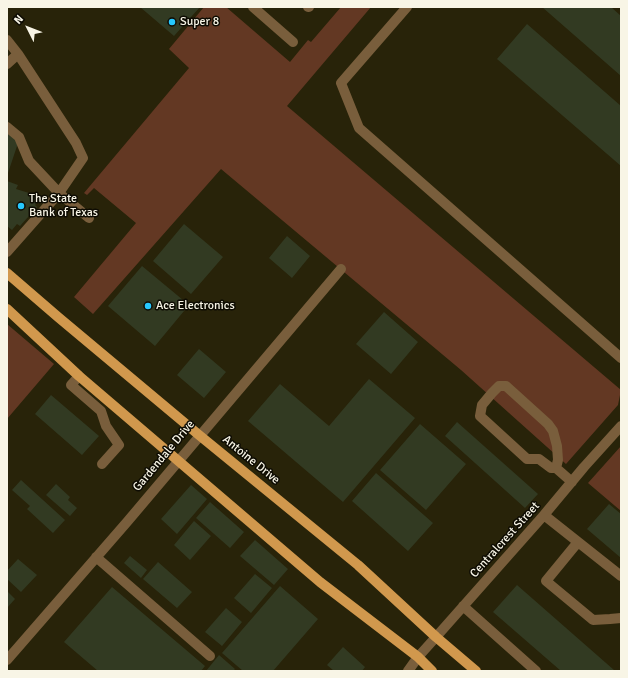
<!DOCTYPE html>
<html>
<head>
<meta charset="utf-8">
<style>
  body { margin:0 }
  #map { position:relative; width:628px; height:678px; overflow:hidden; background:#282309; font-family:Signika,sans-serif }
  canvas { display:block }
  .frame { position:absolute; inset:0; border:8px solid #f8f5e6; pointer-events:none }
  .north { position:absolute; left:8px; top:8px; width:40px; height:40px; -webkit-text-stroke:3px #0e0c03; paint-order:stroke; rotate:312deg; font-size:11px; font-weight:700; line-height:16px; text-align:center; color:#f8f5e6 }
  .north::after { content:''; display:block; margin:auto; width:14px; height:18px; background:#f8f5e6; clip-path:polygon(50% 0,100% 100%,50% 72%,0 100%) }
</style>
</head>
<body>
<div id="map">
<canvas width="628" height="678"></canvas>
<div class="frame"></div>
<div class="north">N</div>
</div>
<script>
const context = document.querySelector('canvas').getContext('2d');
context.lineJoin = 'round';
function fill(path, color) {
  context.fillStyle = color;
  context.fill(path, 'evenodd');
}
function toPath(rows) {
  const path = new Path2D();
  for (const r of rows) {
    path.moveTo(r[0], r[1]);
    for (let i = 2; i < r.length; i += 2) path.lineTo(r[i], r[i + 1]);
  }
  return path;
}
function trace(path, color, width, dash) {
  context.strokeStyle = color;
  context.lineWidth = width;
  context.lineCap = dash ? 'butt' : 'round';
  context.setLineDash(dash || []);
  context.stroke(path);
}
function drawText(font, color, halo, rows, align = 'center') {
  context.font = font + ' Signika,sans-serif';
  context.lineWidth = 3;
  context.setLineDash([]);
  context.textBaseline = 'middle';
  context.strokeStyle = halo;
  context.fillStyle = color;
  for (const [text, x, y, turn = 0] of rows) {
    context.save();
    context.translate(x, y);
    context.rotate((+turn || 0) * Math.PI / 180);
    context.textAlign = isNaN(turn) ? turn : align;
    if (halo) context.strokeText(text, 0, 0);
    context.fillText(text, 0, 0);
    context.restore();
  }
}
fill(toPath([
  [204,7,226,7,290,62,308,40,311,42,341,7,371,7,287,106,621,390,618,405,566,464,461,370,221,169,93,314,74,297,136,223,94,188,87,195,84,193,189,68,169,49],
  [7,324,54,364,7,419],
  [621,446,621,511,588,483]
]), '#633823');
fill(toPath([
  [140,7,200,7,174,36],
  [542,7,611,7,621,16,621,76],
  [527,24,621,106,621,166,497,59],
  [7,133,19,140,7,176],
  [7,181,18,185,16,189,42,197,35,205,37,207,20,226,17,224,12,230,7,226],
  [184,224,223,257,191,294,153,261],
  [287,236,310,256,292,278,269,258],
  [142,266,189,305,155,346,108,306],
  [384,312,418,342,391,374,356,344],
  [199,349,226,372,204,398,177,375],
  [369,379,415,418,343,502,248,421,280,384,329,426],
  [51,395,99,436,82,455,35,414],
  [457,422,538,494,525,508,445,436],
  [420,424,466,464,426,510,380,470],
  [376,473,433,523,408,551,352,501],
  [21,480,65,520,53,533,27,509,30,506,12,490],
  [56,484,70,497,68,500,77,508,70,516,46,495],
  [191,485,207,499,177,534,161,519],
  [210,502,244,532,230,548,196,518],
  [609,504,621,514,621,558,587,529],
  [194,521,211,536,190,560,174,545],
  [255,540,288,569,274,585,240,556],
  [130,556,147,570,141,578,124,563],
  [18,559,37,575,21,592,7,579,7,571],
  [158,562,192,592,177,608,143,579],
  [255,574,272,588,251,613,234,598],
  [517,585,614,670,613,671,561,671,493,612],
  [280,586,318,619,273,671,243,671,222,653],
  [112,587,205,666,201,671,98,671,64,642],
  [7,591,15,599,7,608],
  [226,608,242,622,222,646,205,632],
  [343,647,365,667,362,671,334,671,327,665],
  [219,655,235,669,233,671,206,671]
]), '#323a22');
trace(toPath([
  [253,7,293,42],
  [308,7,309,7],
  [407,7,341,83,359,128,621,358],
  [7,40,18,54,76,143,83,158,59,193,7,252],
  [7,64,18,54],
  [7,127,19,137,29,161,59,193,89,218],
  [79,376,71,385,101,411,106,426,119,445,102,464],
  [556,468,551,468,539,459,527,459,480,416,482,405,492,393,499,386,506,386,548,424,553,431,557,446,558,460,556,468,572,482],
  [544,515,621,576],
  [578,542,546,581,593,620,610,619,621,618],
  [96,557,210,656],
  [463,606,536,671],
  [7,660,127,522,341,269],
  [408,671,418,657,436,637,544,515,584,467,621,426]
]), '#795e3c', 10);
trace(toPath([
  [7,273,58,317,199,435,358,565,436,637,476,671],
  [7,309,79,376,320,582,418,657,432,671]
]), '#d1984d', 10);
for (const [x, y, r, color] of [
  [172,22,4,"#26c8fe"],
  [21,206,4,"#26c8fe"],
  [148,306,4,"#26c8fe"]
]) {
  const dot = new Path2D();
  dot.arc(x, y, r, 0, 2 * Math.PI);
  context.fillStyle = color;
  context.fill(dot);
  trace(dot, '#0e0c03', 1.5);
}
drawText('12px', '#f8f5e6', '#0e0c03', [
  ["Super 8",180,22],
  ["The State",29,199],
  ["Bank of Texas",29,213],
  ["Ace Electronics",156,306]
], 'left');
drawText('12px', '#f8f5e6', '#0e0c03', [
  ["Gardendale Drive",164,456,-50],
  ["Antoine Drive",251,460,39],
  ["Centralcrest Street",505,540,-48]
]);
</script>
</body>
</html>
